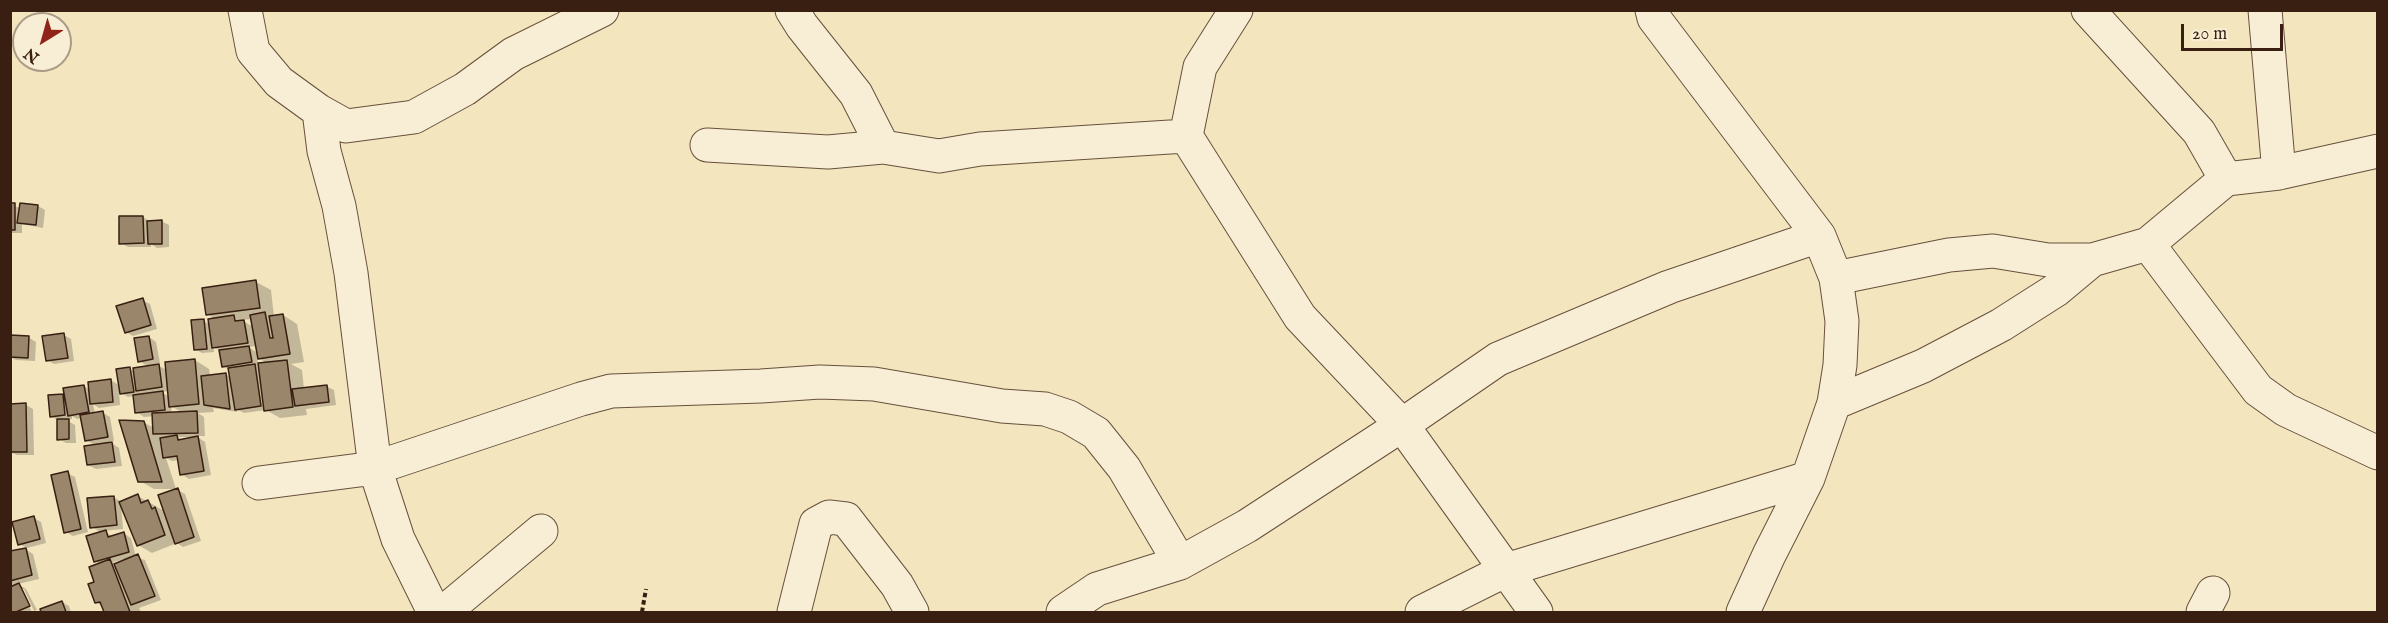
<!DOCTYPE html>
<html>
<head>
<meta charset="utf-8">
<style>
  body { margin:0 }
  #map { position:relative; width:2388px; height:623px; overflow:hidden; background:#f3e5be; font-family:"IM FELL English",serif }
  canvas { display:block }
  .frame { position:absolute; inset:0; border:12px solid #381f11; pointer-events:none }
  .north { position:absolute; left:12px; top:12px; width:60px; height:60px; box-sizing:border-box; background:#f7eed5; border:2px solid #ab9b87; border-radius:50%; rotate:217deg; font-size:16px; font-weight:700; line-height:24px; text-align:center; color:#381f11 }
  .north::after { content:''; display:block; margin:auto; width:21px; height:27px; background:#8f2418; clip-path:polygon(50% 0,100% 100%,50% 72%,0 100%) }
  .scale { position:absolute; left:2181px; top:24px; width:102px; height:27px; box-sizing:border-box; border:3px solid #381f11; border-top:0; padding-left:8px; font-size:18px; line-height:21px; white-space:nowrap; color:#381f11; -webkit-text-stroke:4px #f7eed5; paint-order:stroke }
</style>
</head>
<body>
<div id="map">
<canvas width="2388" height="623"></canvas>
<div class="frame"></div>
<div class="north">N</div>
<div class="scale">20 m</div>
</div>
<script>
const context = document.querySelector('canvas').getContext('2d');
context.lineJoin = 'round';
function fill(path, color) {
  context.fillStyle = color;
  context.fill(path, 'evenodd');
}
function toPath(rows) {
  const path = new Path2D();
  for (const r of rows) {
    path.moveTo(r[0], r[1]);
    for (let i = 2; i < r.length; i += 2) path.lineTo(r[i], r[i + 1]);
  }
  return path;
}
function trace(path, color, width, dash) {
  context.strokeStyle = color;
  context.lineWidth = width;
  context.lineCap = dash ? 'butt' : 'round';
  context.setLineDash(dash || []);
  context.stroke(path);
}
fill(toPath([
  [10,144,12,145,11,171,10,171],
  [10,205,20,208,38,206,45,210,43,228,22,224,22,233,10,233],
  [143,217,151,222,161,221,169,225,169,247,157,248,151,244,151,247,128,247,121,243],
  [256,282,271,290,274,317,283,315,297,324,304,362,291,364,302,370,304,389,326,386,334,390,336,405,306,409,307,415,280,418,266,410,244,413,236,409,237,412,213,408,214,412,198,413,204,417,205,436,196,436,205,442,211,475,189,479,181,474,179,460,172,461,166,458,176,489,154,489,140,481,143,422,154,428,154,416,144,417,137,412,134,396,128,397,119,392,120,405,99,408,93,404,95,414,103,413,110,417,114,441,109,441,119,448,122,466,96,469,88,465,96,446,86,440,82,418,77,419,72,416,72,419,66,420,75,425,76,443,66,443,59,439,59,421,51,416,62,395,67,398,84,386,90,390,111,380,120,386,129,369,135,372,149,367,139,361,149,337,156,342,160,363,155,364,167,370,195,360,209,369,210,376,226,374,231,378,230,370,223,366,221,351,213,347,214,352,202,353,195,349,204,321,210,325,215,319,207,314],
  [252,319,253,327,242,320],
  [257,346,258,353,248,347],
  [257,357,268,364,258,365],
  [169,391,170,397,161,392],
  [171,406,183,413,172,414],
  [177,437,193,437,193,439,183,440],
  [142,300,150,304,157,329,133,336,126,332],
  [64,335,71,339,74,361,54,364,47,360],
  [10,337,28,337,36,342,35,361,16,360,10,357],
  [26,405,33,409,34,455,17,455,10,452],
  [67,473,75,477,88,532,73,536,66,532],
  [178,490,185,494,201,541,183,547,177,543,152,553,138,545,121,505,123,529,103,531,114,537,123,533,131,538,136,557,145,560,161,600,139,608,141,612,105,612,103,607,96,602,96,582,100,564,95,561,102,533,92,527,113,497,122,502,138,496,166,512],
  [125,559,126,561,117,564,113,562],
  [34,518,41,522,46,543,27,548,19,544],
  [25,549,33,554,39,579,18,584,26,589,37,610,34,611,24,589,20,589,32,612,10,612,10,589,16,585,10,586,10,553],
  [62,602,69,606,71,612,43,612,42,610]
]), '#0003');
const building = toPath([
  [10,203,15,203,15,230,10,230,10,203],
  [20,203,38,205,36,225,17,223,20,203],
  [119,216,143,216,144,243,119,244,119,216],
  [162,220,162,244,148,244,147,221,162,220],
  [256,280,260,308,206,315,202,288,256,280],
  [143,298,151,325,125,333,116,306,143,298],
  [265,312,270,338,273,338,269,316,283,314,290,354,258,359,250,315,265,312],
  [234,315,235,321,244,320,248,343,212,348,208,319,234,315],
  [204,319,207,349,194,350,191,320,204,319],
  [64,333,68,358,46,361,42,336,64,333],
  [10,335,29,336,28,358,10,357,10,335],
  [149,336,153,359,138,362,134,338,149,336],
  [249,346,252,362,222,367,219,350,249,346],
  [195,359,199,404,169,407,165,362,195,359],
  [287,360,293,407,264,411,258,363,287,360],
  [159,364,162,387,136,391,133,368,159,364],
  [255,364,261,406,235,410,228,368,255,364],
  [130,367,134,392,120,394,116,369,130,367],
  [226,373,230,409,204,405,201,376,226,373],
  [111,379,113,402,90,404,88,382,111,379],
  [84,385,89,412,68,416,63,388,84,385],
  [327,385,329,402,295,406,292,389,327,385],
  [163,391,165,410,135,413,133,395,163,391],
  [63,394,65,415,50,417,48,395,63,394],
  [26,403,27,452,10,452,10,404,26,403],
  [103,411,108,437,85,441,80,415,103,411],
  [197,411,198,433,153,434,152,413,197,411],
  [57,419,69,419,69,439,57,440,57,419],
  [119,420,144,421,162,482,138,482,119,420],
  [177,435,178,440,198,436,204,471,180,475,177,456,163,458,160,438,177,435],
  [112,442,115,462,87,465,84,446,112,442],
  [68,471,81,529,64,533,51,475,68,471],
  [178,488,194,537,175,544,158,495,178,488],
  [138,494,141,503,148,500,152,509,155,507,165,535,137,546,119,502,138,494],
  [114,496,117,525,90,528,87,498,114,496],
  [34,516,40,539,18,545,12,522,34,516],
  [106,530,108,537,124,532,129,552,94,562,86,536,106,530],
  [26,548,32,575,10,581,10,551,26,548],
  [138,554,155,596,131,605,114,564,138,554],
  [110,559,130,612,104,612,100,602,95,603,88,584,94,582,89,567,110,559],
  [19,583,30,606,16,612,10,612,10,587,19,583],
  [62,601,66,612,41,612,40,609,62,601]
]);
fill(building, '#99866b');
trace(building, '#381f11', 1.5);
const minor = toPath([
  [245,10,253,51,279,82,319,111,346,126,414,117,465,89,513,54,602,10],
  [792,10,802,26,856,94,883,147],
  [1236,10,1200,67,1186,136,1300,317,1402,425,1536,612],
  [1652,10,1654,18,1819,236,1836,278,1842,321,1840,365,1834,403,1808,478,1769,555,1743,612],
  [2088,10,2199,132,2226,179],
  [2265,10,2279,173],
  [319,111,324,151,339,206,351,273,375,468,398,539,434,612],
  [707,145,828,152,883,147,939,156,980,149,1186,136],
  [2148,244,2258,390,2286,410,2378,453],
  [1836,278,1949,255,1993,251,2048,260,2092,260,2148,244,2226,179,2279,173,2378,151],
  [1834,403,1923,366,2001,325,2056,290,2092,260],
  [259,483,375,468,581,399,611,391,761,386,820,382,874,384,1002,406,1045,409,1069,417,1096,433,1124,468,1180,563],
  [444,612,541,531],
  [794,612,816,524,829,517,846,519,897,585,912,612],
  [1063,612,1097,589,1180,563,1247,526,1402,425,1498,359,1669,287,1819,236],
  [1422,612,1506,570,1808,478],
  [2203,612,2213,593]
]);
trace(minor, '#67503c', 35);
trace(toPath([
  [642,612,646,589]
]), '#381f11', 4, [4.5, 3]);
trace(minor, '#f7eed5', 33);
</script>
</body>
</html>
